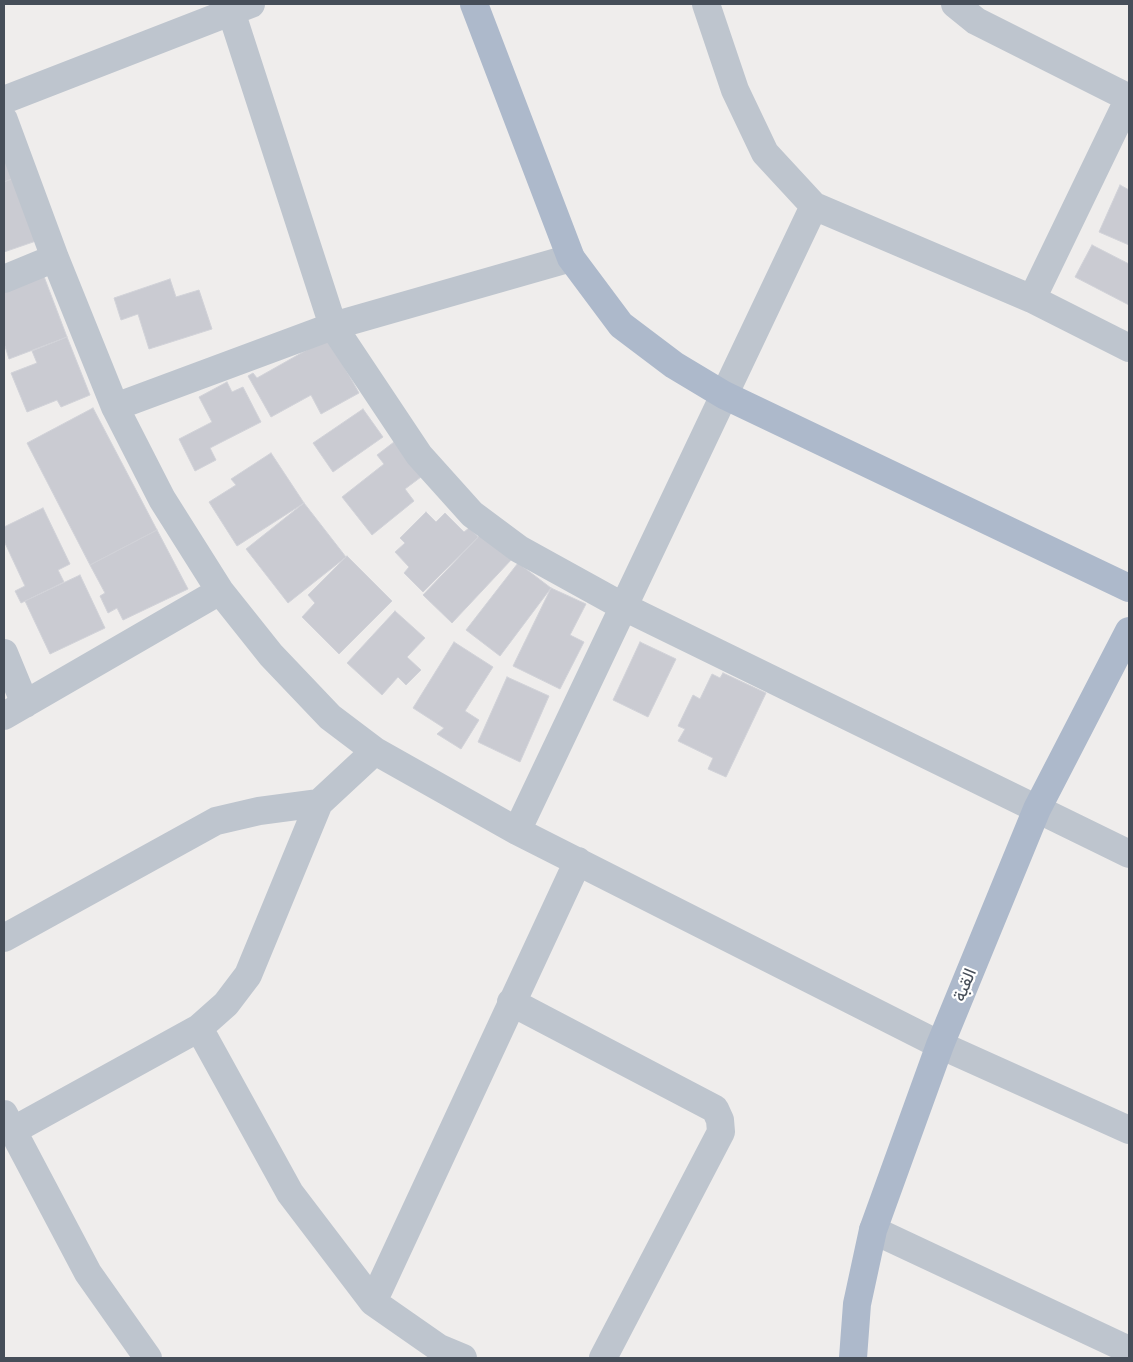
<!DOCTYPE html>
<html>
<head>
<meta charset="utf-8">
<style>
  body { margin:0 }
  #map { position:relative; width:1133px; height:1362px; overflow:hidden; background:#efedec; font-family:"Work Sans",sans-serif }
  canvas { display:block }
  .frame { position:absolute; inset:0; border:5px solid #464e59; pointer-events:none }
</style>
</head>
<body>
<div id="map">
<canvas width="1133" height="1362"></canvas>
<div class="frame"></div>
</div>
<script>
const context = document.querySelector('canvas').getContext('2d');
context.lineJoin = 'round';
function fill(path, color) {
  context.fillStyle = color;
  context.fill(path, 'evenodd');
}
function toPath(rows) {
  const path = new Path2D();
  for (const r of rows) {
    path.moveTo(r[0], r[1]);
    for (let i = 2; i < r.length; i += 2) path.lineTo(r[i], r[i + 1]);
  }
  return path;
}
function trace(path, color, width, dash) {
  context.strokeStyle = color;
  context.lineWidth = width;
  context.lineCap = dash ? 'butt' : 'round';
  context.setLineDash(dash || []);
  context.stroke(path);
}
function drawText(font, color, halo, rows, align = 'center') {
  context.font = font + ' "Work Sans",Vazirmatn,sans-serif';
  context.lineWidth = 4.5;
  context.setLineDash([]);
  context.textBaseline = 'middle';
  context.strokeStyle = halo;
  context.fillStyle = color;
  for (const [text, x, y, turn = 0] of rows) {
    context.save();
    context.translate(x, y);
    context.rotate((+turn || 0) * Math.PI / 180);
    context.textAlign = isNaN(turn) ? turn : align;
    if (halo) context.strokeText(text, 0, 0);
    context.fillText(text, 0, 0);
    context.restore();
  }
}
const building = toPath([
  [4,144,14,178,4,182,4,144],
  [14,178,36,241,4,252,4,182,14,178],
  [1120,185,1129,190,1129,245,1099,232,1120,185],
  [1092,245,1129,264,1129,305,1075,277,1092,245],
  [40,266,67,337,9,359,4,343,4,279,40,266],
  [170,279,176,297,199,290,212,329,149,349,138,314,121,320,114,298,170,279],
  [67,337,90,395,61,407,57,400,27,412,11,373,37,363,32,351,67,337],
  [328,338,359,393,321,414,311,395,271,417,248,376,253,373,257,378,328,338],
  [227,382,232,392,243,387,261,422,210,448,216,460,195,471,179,439,212,422,199,397,227,382],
  [93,408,157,530,90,565,27,443,93,408],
  [363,409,383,437,333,472,313,443,363,409],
  [394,442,421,477,405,489,414,501,372,535,342,497,384,464,377,455,394,442],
  [271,453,304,503,237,546,209,502,236,485,231,479,271,453],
  [304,503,346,557,288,603,246,549,304,503],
  [43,508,70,564,58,570,64,582,21,603,15,591,25,586,4,541,4,527,43,508],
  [426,512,436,522,445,513,464,532,469,528,478,537,423,592,404,573,409,567,395,552,405,543,400,538,426,512],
  [157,530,188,589,123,620,117,608,108,613,100,596,105,593,90,565,157,530],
  [483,532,512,559,452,623,423,595,483,532],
  [347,556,392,601,339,654,302,617,315,603,308,595,347,556],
  [518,563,551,588,500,656,466,630,518,563],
  [80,575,105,628,50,654,25,601,80,575],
  [551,588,586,604,570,635,584,642,560,689,513,666,551,588],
  [395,611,425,638,407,657,421,670,406,685,398,677,382,695,347,663,395,611],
  [454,642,493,667,465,711,479,720,461,749,437,734,444,728,413,708,454,642],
  [640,642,676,659,648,717,613,700,640,642],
  [723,673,766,693,726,777,708,769,713,758,678,741,685,729,678,726,693,695,700,699,712,674,720,678,723,673],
  [507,677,549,696,520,762,478,742,507,677]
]);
fill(building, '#cacbd2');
trace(building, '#d1d2d8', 1);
trace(toPath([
  [706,4,735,90,765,153,814,206,1032,299,1129,348],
  [955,4,976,21,1129,98],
  [231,11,333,326,419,455,472,514,519,549,624,607,1129,854],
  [4,100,251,4],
  [4,120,55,258,115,407,162,499,220,591,271,655,330,717,375,751,517,831,940,1045,1129,1130],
  [4,279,55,258],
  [1032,299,1129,98],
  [115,407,333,326,571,258],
  [4,653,25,704],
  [4,716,220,591],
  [517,831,814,206],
  [4,938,216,821,259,811,319,803],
  [511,1002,715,1109,720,1120,721,1132,603,1358],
  [199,1028,290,1193,373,1302,439,1348,463,1358],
  [4,1114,88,1273,148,1358],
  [12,1131,199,1028,226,1004,248,975,319,803,375,751],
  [873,1230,1129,1350],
  [373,1302,578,861]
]), '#bec5ce', 28);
trace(toPath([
  [474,4,571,258,621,325,674,365,724,395,1129,588],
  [853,1358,857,1304,873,1230,940,1045,1037,809,1129,631]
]), '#adb9cb', 28);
drawText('18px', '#464e59', '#fff', [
  ["القبة",965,985,-68]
]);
</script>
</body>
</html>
